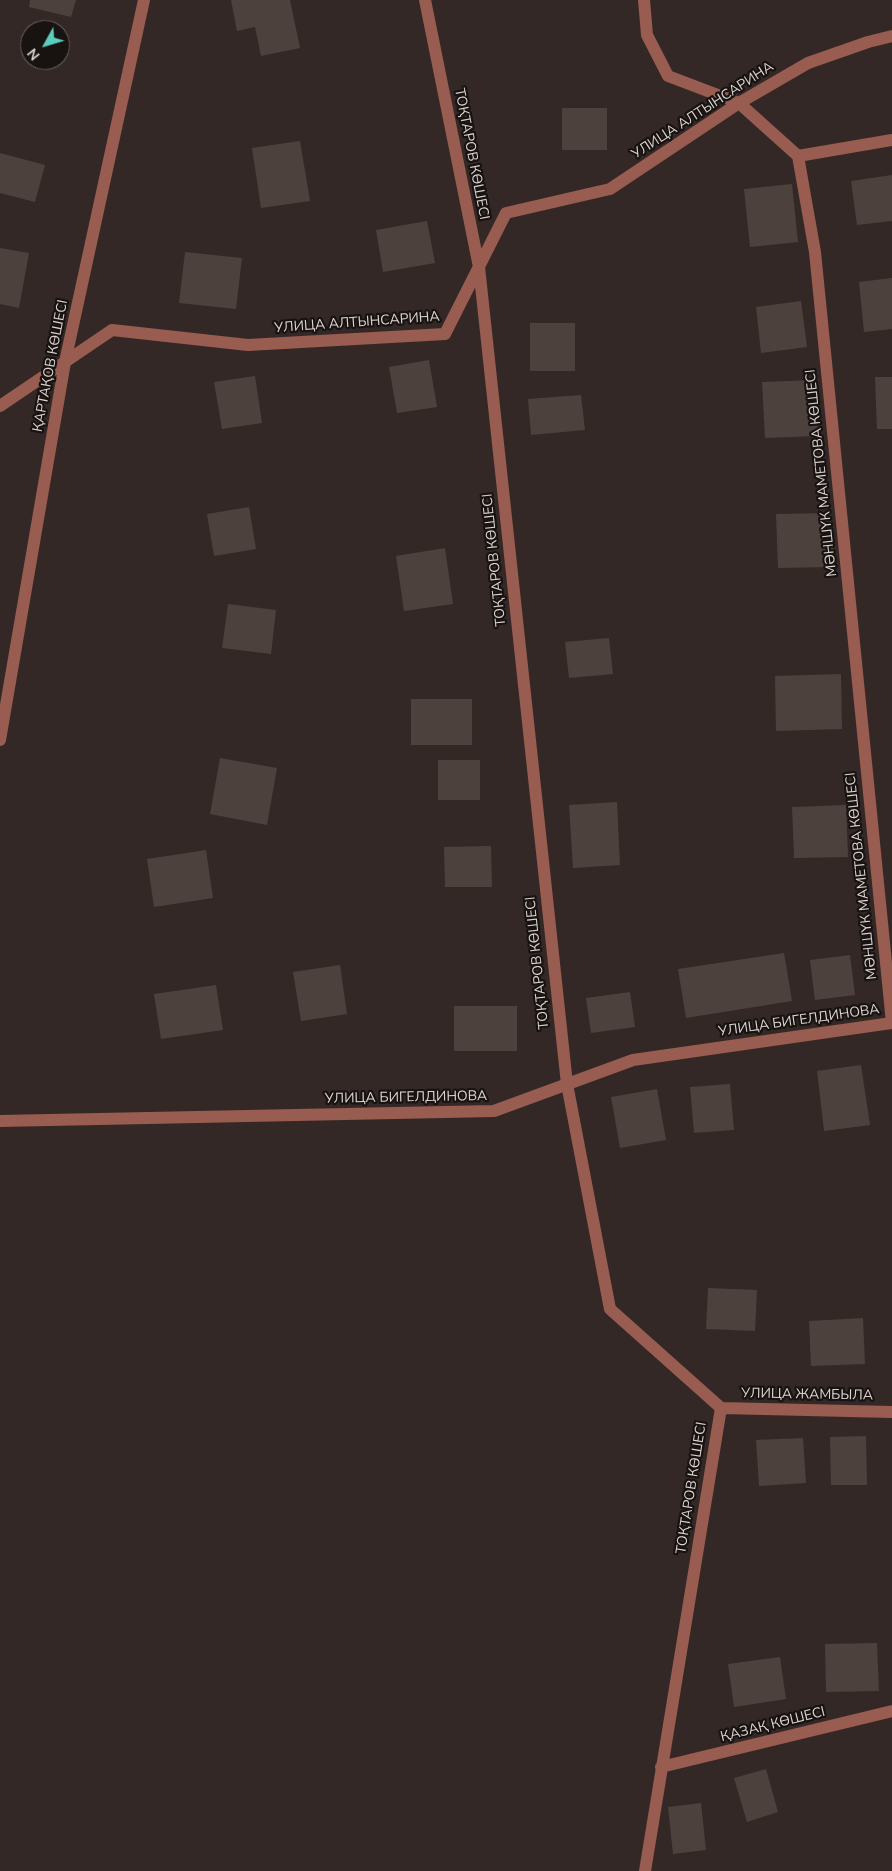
<!DOCTYPE html>
<html>
<head>
<meta charset="utf-8">
<style>
  body { margin:0 }
  #map { position:relative; width:892px; height:1871px; overflow:hidden; background:#342826; font-family:"Nunito Sans",sans-serif }
  canvas { display:block }
  .north { position:absolute; left:20px; top:20px; width:50px; height:50px; box-sizing:border-box; background:#181311; border:1px solid #66605e; border-radius:50%; rotate:231deg; font-size:14px; font-weight:700; line-height:20px; text-align:center; color:#dcd4d2 }
  .north::after { content:''; display:block; margin:auto; width:18px; height:22px; background:#5acebc; clip-path:polygon(50% 0,100% 100%,50% 72%,0 100%) }
</style>
</head>
<body>
<div id="map">
<canvas width="892" height="1871"></canvas>
<div class="north">N</div>
</div>
<script>
const context = document.querySelector('canvas').getContext('2d');
context.lineJoin = 'round';
function fill(path, color) {
  context.fillStyle = color;
  context.fill(path, 'evenodd');
}
function toPath(rows) {
  const path = new Path2D();
  for (const r of rows) {
    path.moveTo(r[0], r[1]);
    for (let i = 2; i < r.length; i += 2) path.lineTo(r[i], r[i + 1]);
  }
  return path;
}
function trace(path, color, width, dash) {
  context.strokeStyle = color;
  context.lineWidth = width;
  context.lineCap = dash ? 'butt' : 'round';
  context.setLineDash(dash || []);
  context.stroke(path);
}
function drawText(font, color, halo, rows, align = 'center') {
  context.font = font + ' "Nunito Sans",sans-serif';
  context.lineWidth = 4.5;
  context.setLineDash([]);
  context.textBaseline = 'middle';
  context.strokeStyle = halo;
  context.fillStyle = color;
  for (const [text, x, y, turn = 0] of rows) {
    context.save();
    context.translate(x, y);
    context.rotate((+turn || 0) * Math.PI / 180);
    context.textAlign = isNaN(turn) ? turn : align;
    if (halo) context.strokeText(text, 0, 0);
    context.fillText(text, 0, 0);
    context.restore();
  }
}
fill(toPath([
  [30,0,76,0,71,17,29,7],
  [231,0,290,0,300,48,261,56,255,27,237,31],
  [562,108,607,108,607,150,562,150],
  [300,141,310,201,261,208,252,148],
  [0,153,45,165,35,202,0,193],
  [892,175,892,221,857,225,851,181],
  [792,184,798,242,750,247,744,189],
  [427,221,435,263,383,272,376,230],
  [0,248,29,253,19,308,0,304],
  [185,252,242,258,236,309,179,303],
  [892,278,892,329,864,332,859,282],
  [801,301,807,347,761,353,756,307],
  [530,323,575,323,575,371,530,371],
  [429,360,437,407,397,413,389,367],
  [255,376,262,423,222,429,214,382],
  [875,377,892,377,892,429,877,429],
  [815,380,818,436,765,438,762,382],
  [581,395,585,430,531,435,528,399],
  [249,507,256,549,214,556,207,514],
  [831,513,834,567,778,568,776,514],
  [445,548,453,604,404,611,396,556],
  [228,604,276,610,271,654,222,648],
  [609,638,613,674,569,678,565,642],
  [841,674,842,729,776,731,775,676],
  [411,699,472,699,472,745,411,745],
  [220,758,277,768,267,825,210,814],
  [438,760,480,760,480,800,438,800],
  [617,802,620,865,573,868,569,805],
  [846,805,848,857,794,858,792,807],
  [491,846,492,887,445,887,444,847],
  [206,850,213,898,154,907,147,859],
  [784,953,792,1001,686,1018,678,969],
  [850,955,855,995,815,1000,810,960],
  [340,965,347,1014,301,1021,293,972],
  [216,985,223,1030,161,1039,154,994],
  [630,992,635,1027,591,1033,586,998],
  [454,1006,517,1006,517,1051,454,1051],
  [861,1065,870,1125,824,1131,817,1071],
  [730,1084,734,1130,694,1133,690,1087],
  [657,1089,666,1140,620,1148,611,1097],
  [708,1288,757,1290,755,1331,706,1329],
  [863,1318,865,1364,811,1366,809,1321],
  [866,1436,867,1485,831,1485,830,1437],
  [803,1438,806,1483,759,1486,756,1440],
  [877,1643,879,1691,826,1692,825,1644],
  [780,1657,786,1699,734,1707,728,1664],
  [766,1769,778,1812,747,1822,734,1778],
  [701,1803,706,1850,673,1854,668,1807]
]), '#4d413e');
trace(toPath([
  [425,0,479,267,567,1084,610,1309,721,1408,645,1871],
  [798,156,892,140],
  [0,406,112,330,248,345,445,334,506,213,610,189,739,103,808,63,868,42,892,36],
  [0,740,65,362,144,0],
  [0,1121,494,1111,633,1060,892,1023,815,252,798,156,739,103,668,76,647,35,644,0],
  [721,1408,892,1412],
  [661,1767,892,1711]
]), '#985c50', 12);
drawText('14px', '#dcd4d2', '#181311', [
  ["УЛИЦА АЛТЫНСАРИНА",703,111,-33],
  ["ТОҚТАРОВ КӨШЕСІ",471,154,79],
  ["УЛИЦА АЛТЫНСАРИНА",357,323,-4],
  ["ҚАРТАҚОВ КӨШЕСІ",51,366,-79],
  ["МӘНШҮК МАМЕТОВА КӨШЕСІ",822,473,-96],
  ["ТОҚТАРОВ КӨШЕСІ",495,560,-96],
  ["МӘНШҮК МАМЕТОВА КӨШЕСІ",862,876,-96],
  ["ТОҚТАРОВ КӨШЕСІ",538,963,-96],
  ["УЛИЦА БИГЕЛДИНОВА",799,1021,-8],
  ["УЛИЦА БИГЕЛДИНОВА",406,1098,-1],
  ["УЛИЦА ЖАМБЫЛА",807,1395,1],
  ["ТОҚТАРОВ КӨШЕСІ",692,1488,-81],
  ["ҚАЗАҚ КӨШЕСІ",773,1725,-14]
]);
</script>
</body>
</html>
